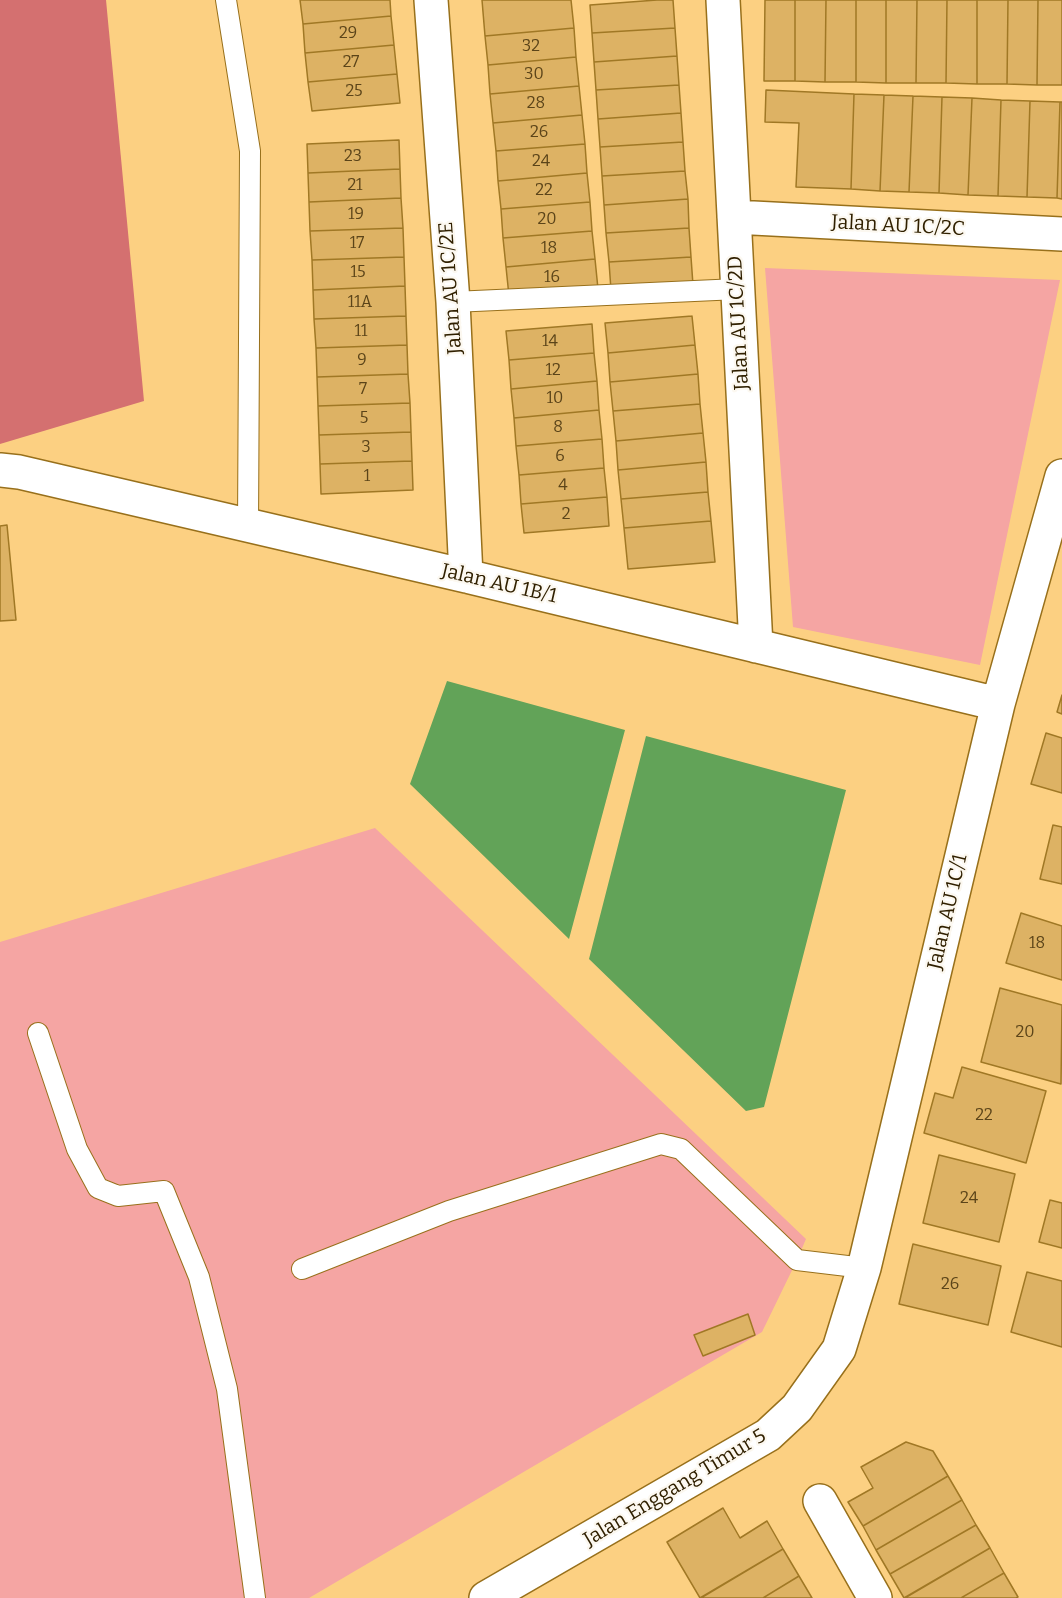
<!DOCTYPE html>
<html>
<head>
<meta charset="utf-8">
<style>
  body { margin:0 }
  canvas { display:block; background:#fcd082 }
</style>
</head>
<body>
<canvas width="1062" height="1598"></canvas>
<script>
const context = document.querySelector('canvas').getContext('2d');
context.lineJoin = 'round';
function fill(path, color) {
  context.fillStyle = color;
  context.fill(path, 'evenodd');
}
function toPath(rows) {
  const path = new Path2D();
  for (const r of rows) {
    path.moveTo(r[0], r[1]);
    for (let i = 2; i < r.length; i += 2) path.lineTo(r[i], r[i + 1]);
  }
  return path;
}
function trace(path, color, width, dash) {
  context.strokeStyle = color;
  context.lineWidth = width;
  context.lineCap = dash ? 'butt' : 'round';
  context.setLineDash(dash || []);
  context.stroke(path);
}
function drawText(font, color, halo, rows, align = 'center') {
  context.font = font + ' Bitter,serif';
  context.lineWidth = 4.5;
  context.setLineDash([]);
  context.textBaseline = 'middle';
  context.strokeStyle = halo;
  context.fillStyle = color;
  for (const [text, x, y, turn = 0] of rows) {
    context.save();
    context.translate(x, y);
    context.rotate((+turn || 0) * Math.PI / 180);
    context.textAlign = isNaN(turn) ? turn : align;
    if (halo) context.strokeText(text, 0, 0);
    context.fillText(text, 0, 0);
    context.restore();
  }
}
fill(toPath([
  [765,268,1060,280,980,665,793,627],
  [375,828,806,1239,797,1260,762,1332,309,1598,0,1598,0,942]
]), '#f5a5a3');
fill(toPath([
  [0,0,106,0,144,401,0,444]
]), '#d47070');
fill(toPath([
  [447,681,625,730,569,939,410,784],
  [646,736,846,790,764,1107,746,1111,589,959]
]), '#62a358');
const building = toPath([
  [300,0,390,0,391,16,303,24,300,0],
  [482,0,571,0,574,28,485,36,482,0],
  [657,0,673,0,675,28,592,33,590,5,657,0],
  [765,0,795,0,795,81,764,81,765,0],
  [795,0,826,0,825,82,795,81,795,0],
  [826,0,856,0,856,82,825,82,826,0],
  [856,0,886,0,886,83,856,82,856,0],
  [886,0,917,0,916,83,886,83,886,0],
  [917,0,947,0,946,83,916,83,917,0],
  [947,0,977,0,977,84,946,83,947,0],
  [977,0,1008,0,1007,84,977,84,977,0],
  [1008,0,1038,0,1037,85,1007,84,1008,0],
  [1038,0,1062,0,1062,85,1037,85,1038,0],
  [391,16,394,45,305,53,303,24,391,16],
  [574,28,576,57,488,65,485,36,574,28],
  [675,28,677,56,594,62,592,33,675,28],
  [394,45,397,74,308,82,305,53,394,45],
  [677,56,679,85,596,90,594,62,677,56],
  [576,57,579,86,490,94,488,65,576,57],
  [397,74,400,103,312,111,308,82,397,74],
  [679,85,681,113,598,119,596,90,679,85],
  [579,86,582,115,493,123,490,94,579,86],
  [766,90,854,94,851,189,796,187,799,123,765,122,766,90],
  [854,94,884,95,880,191,851,189,854,94],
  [884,95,913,96,909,192,880,191,884,95],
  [913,96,942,97,939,193,909,192,913,96],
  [942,97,972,98,968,195,939,193,942,97],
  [972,98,1001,100,998,196,968,195,972,98],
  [1001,100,1030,101,1027,197,998,196,1001,100],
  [1030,101,1060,102,1057,198,1027,197,1030,101],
  [1060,102,1062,102,1062,199,1057,198,1060,102],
  [681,113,683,142,600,147,598,119,681,113],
  [582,115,585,144,496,151,493,123,582,115],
  [399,140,400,169,308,173,307,144,399,140],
  [683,142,685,171,602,176,600,147,683,142],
  [585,144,587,173,498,181,496,151,585,144],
  [400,169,401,198,309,202,308,173,400,169],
  [685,171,688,199,604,205,602,176,685,171],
  [587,173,590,202,501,209,498,181,587,173],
  [401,198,403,228,310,231,309,202,401,198],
  [688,199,689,228,606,233,604,205,688,199],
  [590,202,592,231,503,238,501,209,590,202],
  [403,228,404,257,312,260,310,231,403,228],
  [689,228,691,257,609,262,606,233,689,228],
  [592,231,595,259,506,267,503,238,592,231],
  [404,257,405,286,313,290,312,260,404,257],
  [691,257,693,285,611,290,609,262,691,257],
  [595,259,598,289,509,296,506,267,595,259],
  [405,286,406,316,314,319,313,290,405,286],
  [406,316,407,345,316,348,314,319,406,316],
  [692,316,695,345,608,353,605,323,692,316],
  [592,324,594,353,509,360,506,331,592,324],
  [407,345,408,374,317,377,316,348,407,345],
  [695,345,698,374,610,382,608,353,695,345],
  [594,353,597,381,511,389,509,360,594,353],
  [408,374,410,403,318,406,317,377,408,374],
  [698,374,700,404,613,411,610,382,698,374],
  [597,381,599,410,514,418,511,389,597,381],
  [410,403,411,432,319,435,318,406,410,403],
  [700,404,703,433,616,441,613,411,700,404],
  [599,410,602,439,516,446,514,418,599,410],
  [411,432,412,461,320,464,319,435,411,432],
  [703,433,706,462,618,470,616,441,703,433],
  [602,439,604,468,519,475,516,446,602,439],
  [412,461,413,490,321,494,320,464,412,461],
  [706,462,708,492,621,499,618,470,706,462],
  [604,468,607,497,521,504,519,475,604,468],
  [708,492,711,521,624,528,621,499,708,492],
  [607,497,609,526,524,533,521,504,607,497],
  [711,521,715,562,628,569,624,528,711,521],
  [7,525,16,620,0,621,0,526,7,525],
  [1062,695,1062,714,1057,712,1062,695],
  [1046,733,1062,738,1062,793,1031,784,1046,733],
  [1053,825,1062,827,1062,884,1040,879,1053,825],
  [1021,913,1062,926,1062,980,1006,963,1021,913],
  [1000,988,1062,1005,1061,1084,981,1062,1000,988],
  [962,1067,1046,1091,1026,1163,924,1133,935,1093,953,1098,962,1067],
  [939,1155,1015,1174,999,1242,923,1223,939,1155],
  [1050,1200,1062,1203,1062,1248,1039,1242,1050,1200],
  [913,1244,1001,1266,988,1325,899,1304,913,1244],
  [1027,1272,1062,1281,1062,1347,1011,1332,1027,1272],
  [748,1314,755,1335,703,1356,694,1335,748,1314],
  [906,1442,933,1451,948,1476,863,1526,848,1502,873,1488,861,1467,906,1442],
  [948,1476,962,1500,876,1550,863,1526,948,1476],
  [962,1500,976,1525,890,1574,876,1550,962,1500],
  [723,1508,740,1538,767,1521,783,1549,700,1598,667,1542,723,1508],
  [976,1525,990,1548,904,1598,890,1574,976,1525],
  [990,1548,1004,1573,961,1598,905,1598,990,1548],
  [783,1549,799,1576,763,1598,701,1598,783,1549],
  [1004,1573,1018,1597,1016,1598,961,1598,1004,1573],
  [799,1576,812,1598,763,1598,799,1576]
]);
fill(building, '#ddb264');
trace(building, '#a07825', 1.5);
const lane = toPath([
  [226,0,250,151,248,527],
  [453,302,738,289],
  [38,1033,77,1149,98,1188,118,1196,164,1191,199,1277,227,1389,255,1598],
  [302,1269,449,1211,661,1144,681,1149,797,1260,864,1268]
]);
const street = toPath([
  [431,0,453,302,466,576],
  [723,0,756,646],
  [734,217,1062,234],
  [0,470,19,472,466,576,998,704],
  [820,1501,875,1598],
  [486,1598,768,1435,797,1408,839,1349,864,1268,998,704,1062,476]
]);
trace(lane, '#98701b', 22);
trace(street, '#98701b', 36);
trace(lane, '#fff', 20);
trace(street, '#fff', 33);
drawText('16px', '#5b4419', null, [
  ["29",348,34],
  ["32",531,47],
  ["27",351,63],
  ["30",534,75],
  ["25",354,92],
  ["28",536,104],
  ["26",539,133],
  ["23",353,157],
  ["24",541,162],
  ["21",355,186],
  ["22",544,191],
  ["19",356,215],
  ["20",547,220],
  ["17",357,244],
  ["18",549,249],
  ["15",358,273],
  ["16",552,278],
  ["11A",360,303],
  ["11",361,332],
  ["14",550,342],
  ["9",362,361],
  ["12",553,371],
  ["7",363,390],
  ["10",555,399],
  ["5",364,419],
  ["8",558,428],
  ["3",366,448],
  ["6",560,457],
  ["1",367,477],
  ["4",563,486],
  ["2",566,515],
  ["18",1037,944],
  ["20",1025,1033],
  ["22",984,1116],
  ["24",969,1199],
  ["26",950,1285]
]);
drawText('20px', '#302000', '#fcf8f0', [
  ["Jalan AU 1C/2C",898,226,3],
  ["Jalan AU 1C/2E",451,288,-94],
  ["Jalan AU 1C/2D",739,323,-93],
  ["Jalan AU 1B/1",499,584,13],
  ["Jalan AU 1C/1",948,912,-77],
  ["Jalan Enggang Timur 5",675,1488,-31]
]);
</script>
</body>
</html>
